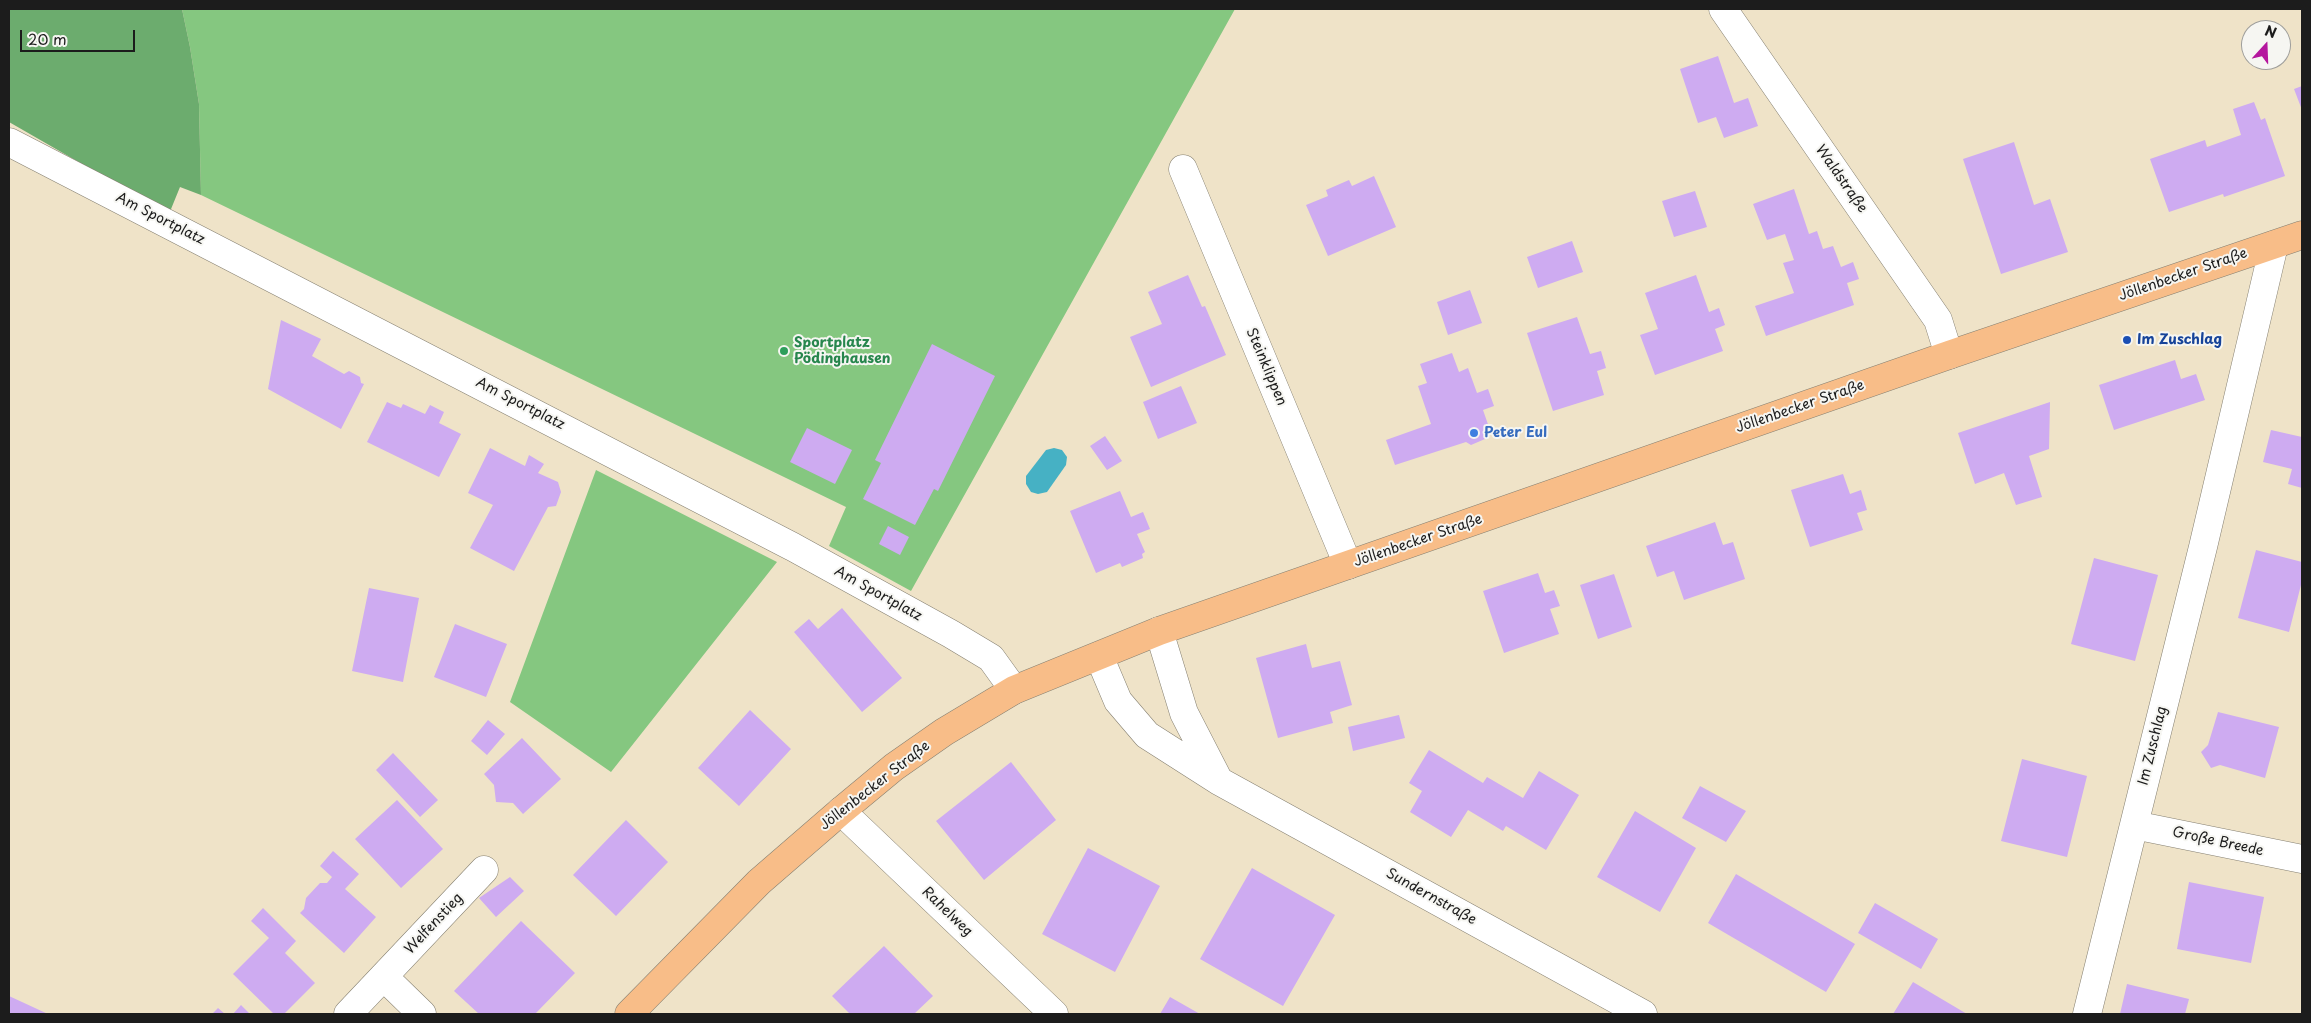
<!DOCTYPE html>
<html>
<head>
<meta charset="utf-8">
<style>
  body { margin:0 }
  #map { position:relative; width:2311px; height:1023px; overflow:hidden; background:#efe3c8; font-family:"Playpen Sans",sans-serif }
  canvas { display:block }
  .frame { position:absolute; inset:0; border:10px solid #1c1c1c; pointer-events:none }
  .north { position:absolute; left:2241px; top:20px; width:50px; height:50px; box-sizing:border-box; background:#f6f6f2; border:1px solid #9f9f9c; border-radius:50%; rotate:20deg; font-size:14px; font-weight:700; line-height:20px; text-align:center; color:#1c1c1c }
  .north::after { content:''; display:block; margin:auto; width:18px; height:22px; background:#b5179e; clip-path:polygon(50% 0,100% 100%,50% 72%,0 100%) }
  .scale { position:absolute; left:20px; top:30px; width:115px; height:22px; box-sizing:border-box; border:2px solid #1c1c1c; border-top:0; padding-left:6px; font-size:15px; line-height:18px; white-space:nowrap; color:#1c1c1c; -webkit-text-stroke:4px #f6f6f2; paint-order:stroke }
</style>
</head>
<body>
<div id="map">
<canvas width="2311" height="1023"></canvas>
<div class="frame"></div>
<div class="north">N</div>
<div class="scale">20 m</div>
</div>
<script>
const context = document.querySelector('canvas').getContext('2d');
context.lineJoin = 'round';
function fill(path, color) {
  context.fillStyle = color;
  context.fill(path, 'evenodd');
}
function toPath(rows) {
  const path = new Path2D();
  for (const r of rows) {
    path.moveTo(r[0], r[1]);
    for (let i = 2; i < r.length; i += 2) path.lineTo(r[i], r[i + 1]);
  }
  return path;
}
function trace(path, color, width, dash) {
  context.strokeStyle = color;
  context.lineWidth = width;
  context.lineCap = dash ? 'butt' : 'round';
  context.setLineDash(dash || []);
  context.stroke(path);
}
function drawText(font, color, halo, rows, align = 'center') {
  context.font = font + ' "Playpen Sans",sans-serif';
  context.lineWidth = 4;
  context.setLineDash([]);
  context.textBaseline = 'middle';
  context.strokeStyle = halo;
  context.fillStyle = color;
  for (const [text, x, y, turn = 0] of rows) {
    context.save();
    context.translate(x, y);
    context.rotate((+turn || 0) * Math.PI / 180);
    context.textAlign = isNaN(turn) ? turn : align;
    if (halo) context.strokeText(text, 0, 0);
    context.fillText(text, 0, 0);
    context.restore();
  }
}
fill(toPath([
  [182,9,1235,9,911,591,829,546,846,507,201,195,199,104,190,47],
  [596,470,777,562,611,772,510,702]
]), '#85c780');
fill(toPath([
  [9,9,182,9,190,47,199,104,201,195,180,187,169,214,9,122]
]), '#6cac6e');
fill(toPath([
  [1054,448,1062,450,1067,457,1066,465,1047,492,1038,494,1031,492,1026,484,1026,476,1046,450]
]), '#46b1c4');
fill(toPath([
  [1718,56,1734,103,1748,98,1758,126,1724,138,1716,117,1698,123,1680,69],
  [2302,86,2302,110,2294,89],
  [2254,102,2261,120,2265,118,2285,176,2224,197,2223,194,2169,212,2150,159,2205,140,2207,147,2241,135,2233,109],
  [2014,142,2034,205,2050,199,2068,252,2001,274,1963,159],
  [1374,176,1396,227,1328,256,1306,205,1328,196,1326,190,1349,180,1352,186],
  [1794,189,1809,234,1817,231,1823,249,1833,246,1841,267,1853,262,1859,279,1847,283,1854,305,1766,336,1755,306,1794,293,1783,263,1794,260,1785,234,1767,240,1753,204],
  [1695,191,1707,227,1674,237,1662,201],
  [1572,241,1583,272,1538,288,1527,257],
  [1188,275,1202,307,1205,306,1226,355,1151,387,1130,337,1162,324,1148,292],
  [1696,275,1709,312,1719,308,1725,325,1715,329,1723,351,1655,375,1640,335,1658,329,1645,293],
  [1470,290,1482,323,1448,335,1437,302],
  [1577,317,1590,354,1601,351,1606,368,1597,371,1604,395,1553,411,1527,333],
  [281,320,321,339,312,356,344,374,349,371,360,377,361,383,364,384,341,429,268,389],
  [932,344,995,376,938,491,934,489,915,525,863,499,881,463,875,460],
  [1452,353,1459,372,1468,368,1477,393,1488,389,1494,406,1483,410,1491,433,1487,434,1485,439,1471,445,1466,442,1395,465,1386,440,1431,424,1418,386,1427,383,1420,364],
  [2175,360,2181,379,2196,374,2205,400,2114,430,2099,385],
  [1181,386,1197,423,1158,439,1143,402],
  [387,402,401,408,403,404,425,414,430,405,444,412,439,423,461,434,439,477,367,442],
  [2050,402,2049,449,2029,456,2042,497,2016,505,2004,473,1975,484,1958,433],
  [807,428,852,450,835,484,790,462],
  [2271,430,2302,437,2302,488,2288,484,2292,469,2263,462],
  [1105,436,1122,461,1107,470,1090,446],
  [490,448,525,466,529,455,544,464,538,473,558,482,561,492,556,506,548,507,514,571,470,548,493,505,468,493],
  [1843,474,1850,494,1861,490,1867,510,1857,513,1863,530,1810,547,1791,490],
  [1120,491,1131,517,1143,512,1150,529,1137,534,1145,552,1142,554,1143,558,1122,567,1120,563,1096,573,1070,511],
  [1715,522,1723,545,1733,542,1745,579,1684,600,1674,571,1657,577,1646,546],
  [888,526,909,537,900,555,879,544],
  [2256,550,2302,562,2302,581,2289,632,2238,618],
  [2094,558,2158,575,2135,661,2071,644],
  [1538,573,1545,593,1554,590,1560,606,1550,609,1559,634,1504,653,1483,591],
  [1614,574,1632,627,1598,639,1580,585],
  [369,588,419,598,403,682,352,671],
  [842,608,902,678,862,712,794,632,809,619,818,629],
  [455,624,507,644,486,697,434,677],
  [1306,644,1312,668,1340,661,1352,705,1330,712,1333,723,1278,738,1256,658],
  [750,710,791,749,739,806,698,768],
  [2218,712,2279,727,2265,778,2220,765,2211,768,2201,752,2208,745],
  [1399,715,1405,738,1353,751,1348,727],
  [488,720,505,734,487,755,471,741],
  [522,738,561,779,523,814,513,803,496,802,494,785,484,774],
  [1429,750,1483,783,1487,777,1523,798,1539,771,1579,795,1546,850,1506,826,1503,831,1468,810,1451,837,1410,812,1422,791,1409,783],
  [393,753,438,800,420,817,376,770],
  [2022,759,2087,776,2067,857,2001,841],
  [1011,762,1056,820,984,880,936,821],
  [1700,786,1746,811,1726,842,1682,818],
  [397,800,443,849,401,888,355,839],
  [1635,811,1696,848,1660,912,1597,877],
  [626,820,668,862,616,916,573,875],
  [1088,848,1160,886,1115,972,1042,934],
  [333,851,359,874,345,889,376,917,344,953,300,913,304,909,306,898,320,883,327,883,332,877,320,866],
  [1252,868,1335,915,1283,1006,1200,959],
  [1736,874,1855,944,1826,992,1708,923],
  [510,877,524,891,496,917,479,898],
  [2189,882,2264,897,2251,963,2177,949],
  [1875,903,1938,939,1921,969,1858,933],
  [263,908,296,941,285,953,315,983,284,1014,274,1014,233,974,269,938,251,921],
  [521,921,575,973,535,1014,479,1014,454,991],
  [884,946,933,996,914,1014,850,1014,832,996],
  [1913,982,1967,1014,1893,1014],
  [2127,984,2189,999,2185,1014,2120,1014],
  [9,996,48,1014,9,1014],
  [1170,997,1200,1014,1160,1014],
  [241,1005,250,1014,233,1014],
  [218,1008,225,1014,212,1014]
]), '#ceabf1');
const minor = toPath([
  [1723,9,1938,320,1949,355],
  [9,142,793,547,951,634,991,658,1014,690],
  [1183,169,1348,565],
  [1159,631,1184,713,1219,781],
  [1099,656,1118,701,1147,735,1219,781,1643,1014],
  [841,811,1054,1014],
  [2134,825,2302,859],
  [384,977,422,1014],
  [348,1014,484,870],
  [2087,1014,2203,547,2274,245]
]);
const major = toPath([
  [629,1014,759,882,841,811,894,767,944,732,1014,690,1159,631,1949,355,2302,235]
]);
trace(minor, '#868072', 29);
trace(major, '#868072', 29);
trace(minor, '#fff', 28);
trace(major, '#f8bd88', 28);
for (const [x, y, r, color] of [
  [2127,340,5,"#1a4fb4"],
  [784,351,5,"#2e9e5b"],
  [1474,433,5,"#3f7fe0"]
]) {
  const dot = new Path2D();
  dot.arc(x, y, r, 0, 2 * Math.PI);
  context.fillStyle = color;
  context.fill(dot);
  trace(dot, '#f6f6f2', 2);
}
drawText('14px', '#1c1c1c', '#f6f6f2', [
  ["Waldstraße",1841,179,55],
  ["Am Sportplatz",160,219,27],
  ["Jöllenbecker Straße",2183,275,-19],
  ["Steinklippen",1266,367,67],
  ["Am Sportplatz",520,404,27],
  ["Jöllenbecker Straße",1800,407,-19],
  ["Jöllenbecker Straße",1418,541,-19],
  ["Am Sportplatz",878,594,29],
  ["Im Zuschlag",2153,746,-76],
  ["Jöllenbecker Straße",875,786,-38],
  ["Große Breede",2218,842,12],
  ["Sundernstraße",1431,897,29],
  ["Rahelweg",947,912,44],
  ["Welfenstieg",434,924,-47]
]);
drawText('bold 14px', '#164399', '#f6f6f2', [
  ["Im Zuschlag",2137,340]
], 'left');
drawText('bold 14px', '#27864d', '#f6f6f2', [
  ["Sportplatz",794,343],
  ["Pödinghausen",794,359]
], 'left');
drawText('bold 14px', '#366cbe', '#f6f6f2', [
  ["Peter Eul",1484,433]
], 'left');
</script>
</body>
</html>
